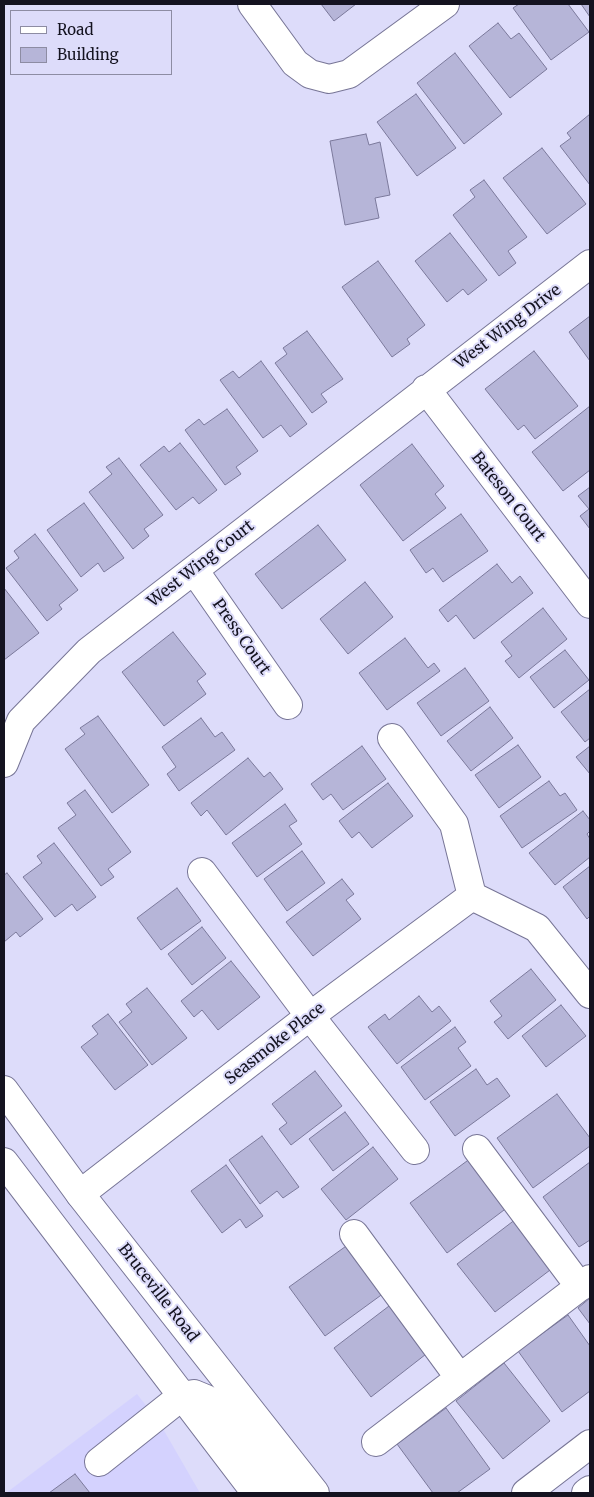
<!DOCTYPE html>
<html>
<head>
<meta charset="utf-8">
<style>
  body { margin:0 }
  #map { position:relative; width:594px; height:1497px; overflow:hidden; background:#dddcfa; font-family:Merriweather,serif }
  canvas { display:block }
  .frame { position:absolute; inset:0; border:5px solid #141320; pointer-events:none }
  .legend { position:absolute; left:10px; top:10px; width:162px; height:65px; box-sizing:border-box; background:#dddcfa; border:1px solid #8d8ca3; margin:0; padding:6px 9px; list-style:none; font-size:15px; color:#141320 }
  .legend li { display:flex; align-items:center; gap:10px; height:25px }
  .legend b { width:25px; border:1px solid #8d8ca3 }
</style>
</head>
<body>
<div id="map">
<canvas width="594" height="1497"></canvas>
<div class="frame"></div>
<ul class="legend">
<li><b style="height:6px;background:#fff"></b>Road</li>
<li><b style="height:14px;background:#b6b5d8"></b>Building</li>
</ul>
</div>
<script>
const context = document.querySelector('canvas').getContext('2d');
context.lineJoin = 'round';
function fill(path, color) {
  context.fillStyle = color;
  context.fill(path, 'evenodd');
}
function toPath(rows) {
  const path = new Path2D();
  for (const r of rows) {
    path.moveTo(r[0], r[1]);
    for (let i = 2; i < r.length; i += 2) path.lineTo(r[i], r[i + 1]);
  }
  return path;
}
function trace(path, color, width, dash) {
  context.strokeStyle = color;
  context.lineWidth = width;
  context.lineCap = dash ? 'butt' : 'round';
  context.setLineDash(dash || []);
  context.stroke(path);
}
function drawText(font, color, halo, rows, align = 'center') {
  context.font = font + ' Merriweather,serif';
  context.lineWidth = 4;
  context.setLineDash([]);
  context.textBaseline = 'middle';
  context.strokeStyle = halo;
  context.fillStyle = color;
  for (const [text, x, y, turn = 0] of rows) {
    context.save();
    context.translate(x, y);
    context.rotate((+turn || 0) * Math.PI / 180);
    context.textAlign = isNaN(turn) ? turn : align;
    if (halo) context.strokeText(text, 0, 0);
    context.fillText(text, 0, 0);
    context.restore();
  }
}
fill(toPath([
  [137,1394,159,1422,200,1493,6,1493]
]), '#d4d2fe');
const building = toPath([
  [321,4,356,4,334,21,321,4],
  [519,4,568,4,589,32,551,60,513,8,519,4],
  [581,4,590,4,590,17,581,4],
  [498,23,511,39,519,33,547,69,510,98,469,46,498,23],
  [455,53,502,114,464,144,417,83,455,53],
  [416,94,456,148,417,176,377,122,416,94],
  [590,114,590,185,560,146,571,138,567,133,590,114],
  [366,134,369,145,380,142,390,195,375,198,379,218,345,225,330,141,366,134],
  [542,148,586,204,547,234,503,178,542,148],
  [484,180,527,237,508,251,516,263,499,276,453,215,475,197,470,190,484,180],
  [450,233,487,280,468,295,463,289,447,302,415,261,450,233],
  [378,261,425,325,407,339,410,344,392,357,342,287,378,261],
  [590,316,590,361,569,332,590,316],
  [307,331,343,379,321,394,327,402,312,413,275,363,287,354,283,348,307,331],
  [534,351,578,406,535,439,524,425,518,430,485,389,534,351],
  [261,361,307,424,290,437,281,425,263,438,220,380,233,371,239,378,261,361],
  [590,406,590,470,563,491,532,452,590,406],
  [227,409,258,451,236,467,241,474,225,485,185,430,199,419,204,425,227,409],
  [180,443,217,490,199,504,193,497,176,510,140,465,164,446,169,452,180,443],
  [412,444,444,486,435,494,446,508,403,541,360,485,412,444],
  [119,458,163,515,144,529,149,536,133,549,89,492,112,474,106,467,119,458],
  [590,487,590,529,580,516,589,509,578,496,590,487],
  [84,503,124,558,104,572,98,563,81,577,47,530,84,503],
  [461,514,488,551,443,582,433,568,426,573,410,550,461,514],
  [318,525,346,560,282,609,255,574,318,525],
  [35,534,78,590,59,605,62,609,47,621,6,568,19,558,14,551,35,534],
  [497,564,512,583,520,576,533,593,474,639,456,615,448,622,439,610,497,564],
  [365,582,393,617,348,654,320,619,365,582],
  [4,588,39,633,4,660,4,588],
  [543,608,567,639,519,678,505,661,512,656,501,642,543,608],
  [173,632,206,674,197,681,206,694,164,726,122,672,173,632],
  [405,638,428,668,434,663,440,671,387,710,359,673,405,638],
  [565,650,589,680,554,708,530,677,565,650],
  [465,668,489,701,441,736,417,703,465,668],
  [590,689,590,738,585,742,561,712,590,689],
  [490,707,513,738,471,771,447,741,490,707],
  [98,716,149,785,112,813,65,749,85,734,80,728,98,716],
  [201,718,215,737,222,732,235,750,179,791,167,774,176,767,162,747,201,718],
  [518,745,541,777,499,808,475,775,518,745],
  [362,746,386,779,343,810,331,794,323,800,311,784,362,746],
  [590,746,590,774,576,757,590,746],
  [248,758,264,777,270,772,283,789,226,835,207,810,201,816,191,803,248,758],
  [549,781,560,796,565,793,577,810,522,848,500,816,549,781],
  [388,783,413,816,372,848,359,832,352,838,339,821,388,783],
  [85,790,131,852,108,869,114,877,101,886,58,828,76,815,67,803,85,790],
  [285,804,297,821,289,826,302,844,257,877,232,843,285,804],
  [583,811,590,820,590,831,587,834,590,839,590,857,555,885,529,853,583,811],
  [54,843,96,897,77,911,72,904,55,917,23,877,42,863,37,856,54,843],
  [302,851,325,883,287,911,264,879,302,851],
  [590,866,590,916,587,919,563,887,590,866],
  [7,873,43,919,20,937,16,932,4,942,4,875,7,873],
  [342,879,354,894,346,900,361,919,313,956,286,922,342,879],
  [177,888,201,921,161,950,137,918,177,888],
  [202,927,226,958,192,985,168,954,202,927],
  [231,961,260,997,218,1030,202,1010,194,1017,181,1001,231,961],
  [531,969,556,1000,508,1039,494,1022,502,1016,490,1001,531,969],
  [147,988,187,1038,152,1065,119,1022,132,1012,126,1004,147,988],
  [419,996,432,1012,439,1006,451,1021,397,1064,368,1027,385,1014,389,1020,419,996],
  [561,1005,586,1036,546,1067,522,1036,561,1005],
  [108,1014,148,1065,115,1090,81,1047,98,1034,92,1026,108,1014],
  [455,1027,466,1042,458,1048,471,1066,425,1100,401,1067,455,1027],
  [476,1069,487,1085,497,1078,510,1096,455,1136,430,1102,476,1069],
  [315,1071,342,1106,291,1145,279,1129,287,1123,272,1104,315,1071],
  [557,1094,590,1138,590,1146,533,1188,497,1138,557,1094],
  [345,1112,369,1144,333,1171,309,1139,345,1112],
  [262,1136,299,1187,283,1198,277,1191,260,1204,229,1160,262,1136],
  [373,1147,398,1179,346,1220,321,1189,373,1147],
  [471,1158,508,1207,447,1253,410,1203,471,1158],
  [590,1162,590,1240,579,1247,543,1197,590,1162],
  [226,1165,263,1216,246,1228,240,1219,222,1233,191,1191,226,1165],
  [516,1219,554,1267,495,1312,457,1264,516,1219],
  [349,1244,384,1293,325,1336,289,1287,349,1244],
  [590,1298,590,1324,578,1308,590,1298],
  [393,1303,430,1351,371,1397,334,1348,393,1303],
  [568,1315,590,1346,590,1391,562,1412,518,1351,568,1315],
  [504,1363,550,1421,503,1459,456,1401,504,1363],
  [446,1408,490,1469,457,1493,433,1493,397,1444,446,1408],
  [75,1474,90,1493,49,1493,75,1474]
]);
fill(building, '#b6b5d8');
trace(building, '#7b799b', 1);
const minor = toPath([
  [252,4,295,63,310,74,329,79,349,74,445,4],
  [426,389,590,604],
  [194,570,288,705],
  [392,738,454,824,472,896,537,928,590,994],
  [4,763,21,721,89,651,590,264],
  [202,872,310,1016,415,1150],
  [477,1149,580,1287],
  [80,1194,310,1016,472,896],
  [354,1234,459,1377],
  [376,1442,590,1279],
  [99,1462,182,1396],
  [526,1493,590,1444],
  [586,1493,590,1490]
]);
const major = toPath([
  [4,1090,80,1194,315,1493],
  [4,1162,256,1493],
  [182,1396,194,1394,206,1399,214,1405,288,1493]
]);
trace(minor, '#777596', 30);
trace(major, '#777596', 30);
trace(minor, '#fff', 28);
trace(major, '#fff', 28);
drawText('16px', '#141320', '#dddcfa', [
  ["West Wing Drive",508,327,-37],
  ["Bateson Court",508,497,52],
  ["West Wing Court",201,564,-38],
  ["Press Court",241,637,55],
  ["Seasmoke Place",275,1044,-38],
  ["Bruceville Road",158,1293,52]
]);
</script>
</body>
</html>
